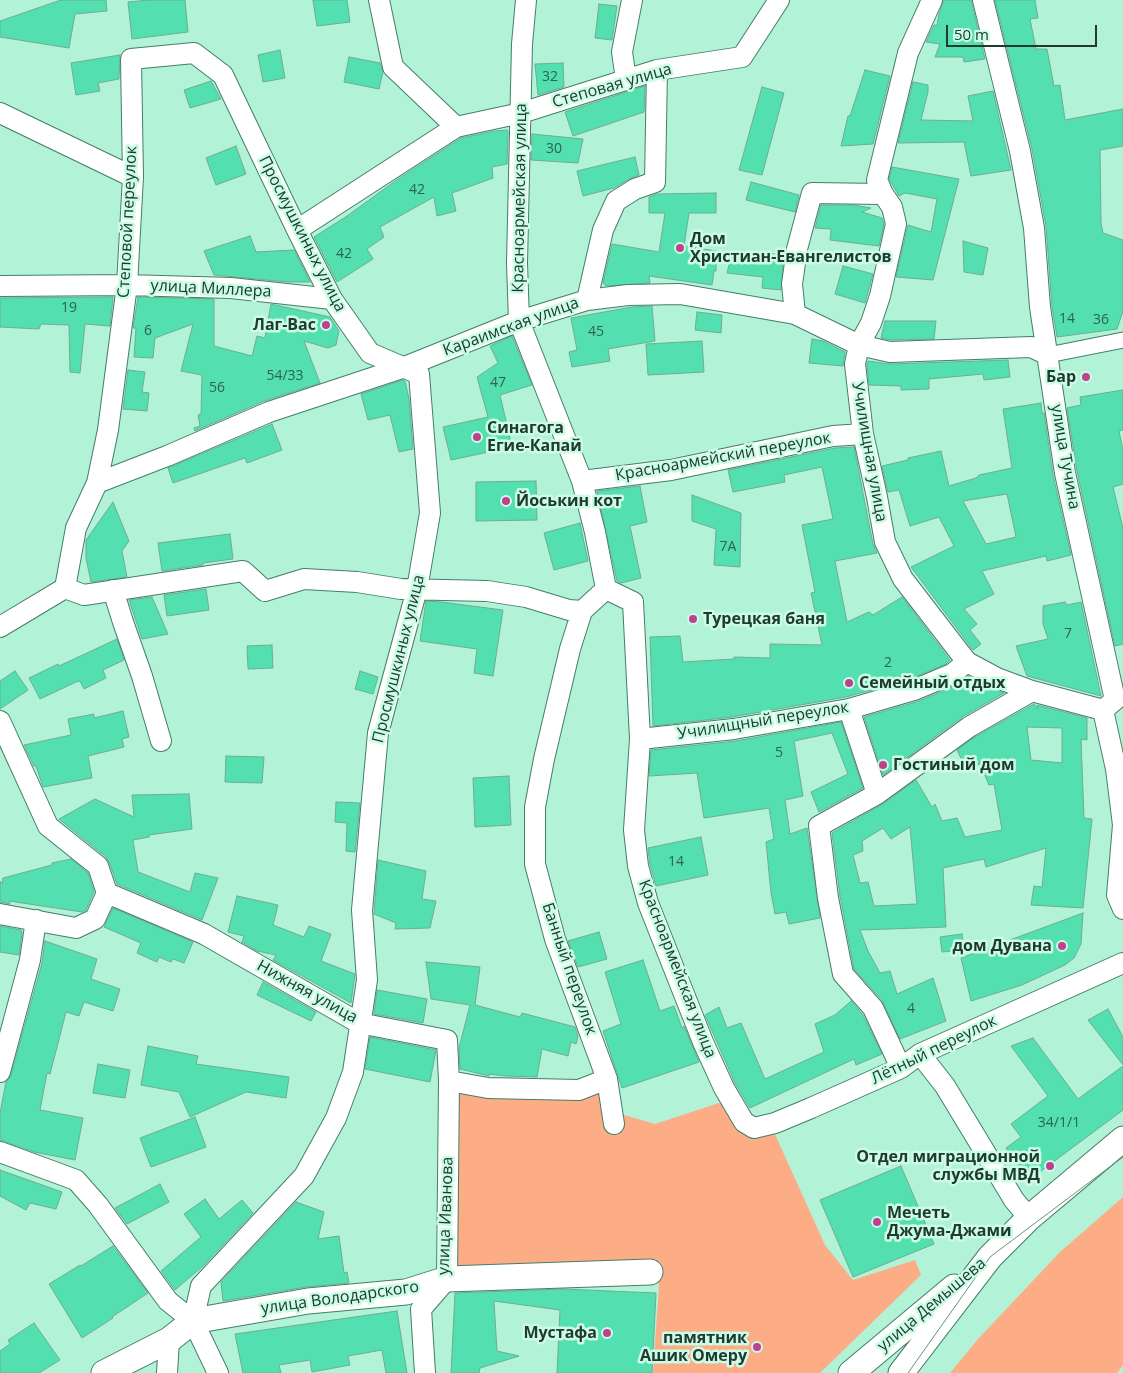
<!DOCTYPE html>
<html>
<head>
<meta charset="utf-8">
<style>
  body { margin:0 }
  #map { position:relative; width:1123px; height:1373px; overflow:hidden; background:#b2f2d7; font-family:"Open Sans",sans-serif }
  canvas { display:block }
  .scale { position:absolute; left:946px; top:25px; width:151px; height:22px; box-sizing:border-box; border:2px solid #203a30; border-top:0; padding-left:6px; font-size:15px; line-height:18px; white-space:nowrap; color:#203a30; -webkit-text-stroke:4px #cafce6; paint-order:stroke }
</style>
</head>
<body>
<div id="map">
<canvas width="1123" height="1373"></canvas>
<div class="scale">50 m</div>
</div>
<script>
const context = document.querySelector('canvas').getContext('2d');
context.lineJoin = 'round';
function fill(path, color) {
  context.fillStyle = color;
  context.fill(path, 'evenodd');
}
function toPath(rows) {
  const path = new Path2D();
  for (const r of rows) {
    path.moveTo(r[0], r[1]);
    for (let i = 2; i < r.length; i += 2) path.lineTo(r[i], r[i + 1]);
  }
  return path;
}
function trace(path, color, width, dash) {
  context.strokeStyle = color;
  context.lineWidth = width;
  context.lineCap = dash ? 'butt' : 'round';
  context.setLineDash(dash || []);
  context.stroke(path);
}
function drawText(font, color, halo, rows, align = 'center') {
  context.font = font + ' "Open Sans",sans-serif';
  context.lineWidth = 5;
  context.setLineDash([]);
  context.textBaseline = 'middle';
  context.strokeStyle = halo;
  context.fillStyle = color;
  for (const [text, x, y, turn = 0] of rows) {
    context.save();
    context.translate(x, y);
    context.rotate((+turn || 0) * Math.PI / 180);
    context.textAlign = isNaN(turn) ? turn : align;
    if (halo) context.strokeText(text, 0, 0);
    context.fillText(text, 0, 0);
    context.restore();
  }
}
fill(toPath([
  [610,1084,614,1112,655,1124,722,1102,774,1132,825,1245,853,1280,915,1260,921,1275,820,1373,653,1373,659,1285,654,1268,450,1276,452,1088],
  [1123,1197,1123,1365,1117,1373,950,1373,978,1339,1060,1252]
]), '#fdad86');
const building = toPath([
  [61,0,106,0,107,11,75,14,69,48,0,37,0,21,61,0],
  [149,0,185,0,188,32,132,39,128,2,149,0],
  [313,0,347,0,350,22,317,26,313,0],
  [944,0,971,0,985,59,964,62,963,57,935,57,940,44,926,42,934,25,937,25,939,14,944,0],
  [995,0,1035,0,1038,18,1030,19,1036,49,1047,49,1054,86,1060,85,1065,120,1123,109,1123,146,1100,150,1101,223,1103,233,1123,240,1123,311,1117,329,1057,337,1052,306,1046,226,1032,149,995,0],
  [599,4,617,6,612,40,595,38,599,4],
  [280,50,285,78,263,82,258,55,280,50],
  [120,55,119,79,98,83,100,91,76,95,71,63,120,55],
  [349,57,380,63,383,72,379,89,344,82,349,57],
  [563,63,564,87,538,95,535,64,563,63],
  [865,70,890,76,873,144,841,146,848,116,850,116,865,70],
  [211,81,221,99,190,108,184,90,211,81],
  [913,82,928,85,928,92,921,120,973,121,968,96,993,91,1011,170,971,176,964,142,898,143,913,82],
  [645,86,644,112,573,136,565,112,645,86],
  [762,87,784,93,762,175,739,170,762,87],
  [507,130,508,132,507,164,492,167,493,178,452,193,456,211,437,216,434,197,380,227,384,237,367,249,373,259,337,282,314,237,347,216,398,179,461,138,495,131,507,130],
  [532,134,583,139,578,163,531,160,532,134],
  [236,146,246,174,216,185,206,158,236,146],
  [635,157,639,175,629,179,614,188,583,196,577,171,635,157],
  [892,167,959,179,933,280,896,277,908,225,931,232,937,199,905,193,899,196,889,179,892,167],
  [751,182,799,195,795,212,746,200,751,182],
  [716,193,716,213,689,213,684,246,716,251,716,271,714,271,712,285,649,276,650,283,606,286,603,283,612,244,659,252,665,213,649,213,649,197,657,194,716,193],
  [821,205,853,205,871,208,862,212,882,218,884,224,879,246,830,240,831,229,815,228,821,205],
  [250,236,256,252,294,250,310,282,288,282,214,275,204,251,250,236],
  [963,241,988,248,983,275,964,272,963,241],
  [741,251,784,255,781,290,762,288,763,277,727,273,732,253,740,254,741,251],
  [843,266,873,274,865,303,835,294,843,266],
  [107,297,113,297,110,326,85,324,80,373,70,372,69,325,41,324,39,329,0,327,0,298,107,297],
  [138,297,214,299,214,346,252,356,257,336,265,338,271,304,330,317,339,331,336,345,328,348,304,341,320,383,264,401,195,431,194,428,200,426,198,415,201,414,202,375,181,371,193,324,155,338,153,358,134,357,136,328,133,328,138,297],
  [652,306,655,341,608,349,610,361,572,367,569,352,577,350,571,318,632,307,652,306],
  [697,312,722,315,721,333,695,330,697,312],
  [885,321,936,321,934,339,891,340,881,338,885,321],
  [512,336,532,385,500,395,512,447,451,460,443,427,488,417,477,377,498,363,490,346,512,336],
  [812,339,823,341,845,352,843,366,809,363,812,339],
  [702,341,704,372,648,375,646,344,702,341],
  [1008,360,1010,377,984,380,983,374,929,379,929,389,901,390,901,386,869,385,867,365,868,361,890,364,1008,360],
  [128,370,145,372,142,392,149,393,147,411,123,409,128,370],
  [403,380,405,381,409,399,413,449,399,452,390,415,368,420,361,394,403,380],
  [1123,390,1123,430,1119,431,1123,450,1123,484,1113,487,1123,528,1123,644,1115,646,1077,471,1067,408,1081,405,1080,397,1123,390],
  [1041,403,1042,413,1044,413,1053,475,1071,555,1047,561,1046,556,982,571,994,594,964,609,977,624,970,630,981,644,973,650,911,567,954,546,939,517,910,526,899,490,888,492,882,466,908,460,908,458,941,451,949,486,976,478,979,475,1012,468,1003,409,1041,403],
  [1007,494,1016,537,986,544,963,501,1007,494],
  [272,424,282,450,247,463,245,458,173,483,168,468,272,424],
  [854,447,873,544,877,553,835,561,847,622,869,612,873,615,902,597,950,660,946,664,910,679,846,697,732,717,653,726,650,637,680,636,683,662,734,659,734,657,770,658,770,644,822,645,811,593,815,592,802,525,833,519,822,467,784,475,785,482,733,492,728,470,835,448,854,447],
  [536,481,537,520,476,521,476,482,536,481],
  [640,486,647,522,630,526,641,578,621,583,617,581,597,491,640,486],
  [692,495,741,513,740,567,714,565,716,529,692,521,692,495],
  [113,502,129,541,122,551,127,577,91,582,86,558,86,540,113,502],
  [580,523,588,561,554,570,544,533,580,523],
  [230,534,233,559,203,563,203,565,162,571,158,543,230,534],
  [206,589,209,610,167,616,164,595,206,589],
  [152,597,168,634,142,639,129,600,152,597],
  [426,601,441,602,503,610,493,676,474,673,477,649,420,641,426,601],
  [1065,602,1067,605,1081,602,1101,696,1027,676,1016,646,1048,639,1043,624,1043,606,1065,602],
  [117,639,124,660,103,670,106,678,84,689,80,681,76,682,40,699,29,678,58,664,59,666,117,639],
  [272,645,273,668,248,669,247,646,272,645],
  [15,671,28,690,0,709,0,681,15,671],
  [360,671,378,677,373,694,355,689,360,671],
  [968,676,1004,693,962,717,883,775,864,717,919,701,957,685,968,676],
  [1034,704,1038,709,1037,705,1087,718,1087,740,1081,739,1084,818,1092,819,1083,908,1031,905,1034,886,1042,887,1046,848,986,867,984,859,943,868,946,927,860,930,868,951,880,973,890,971,897,994,933,978,946,1021,900,1039,882,1000,854,969,840,896,832,833,883,804,916,780,932,807,935,804,942,821,957,818,965,837,1002,830,994,784,989,785,980,764,966,769,957,750,975,737,1034,704],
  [1027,727,1062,728,1062,763,1031,760,1027,727],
  [910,827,917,904,874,906,868,882,860,883,853,855,863,851,862,841,883,828,891,839,910,827],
  [123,711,129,737,122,739,124,747,88,756,92,778,43,787,36,766,34,766,24,745,71,735,68,719,94,714,94,718,123,711],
  [841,722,863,788,819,812,811,792,848,774,832,733,794,741,803,796,785,800,790,834,807,828,820,918,789,924,786,912,775,914,771,893,766,842,774,839,769,808,704,818,697,773,649,776,651,750,736,741,841,722],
  [226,756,264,757,262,783,225,782,226,756],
  [509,776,511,825,475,827,473,778,509,776],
  [189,794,192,829,149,835,149,837,133,840,138,872,190,892,195,873,218,878,202,920,117,884,109,862,106,857,59,819,95,799,134,817,132,795,189,794],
  [336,802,360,803,355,852,346,851,347,823,335,822,336,802],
  [701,837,708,875,656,886,650,864,648,848,701,837],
  [71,859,88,873,94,892,86,910,82,912,9,901,10,904,0,902,0,881,2,884,3,878,52,865,52,863,71,859],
  [378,860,426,871,422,899,436,901,430,928,395,929,396,923,374,914,378,860],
  [237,896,278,905,273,925,304,937,309,926,331,934,321,961,355,974,351,1003,273,960,276,955,257,951,242,942,244,936,228,932,237,896],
  [113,908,193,942,184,963,173,959,171,962,159,957,157,962,137,953,141,943,104,927,113,908],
  [1083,913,1081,944,1074,958,1065,965,1022,985,971,1001,961,958,1083,913],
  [0,926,21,930,22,933,19,955,0,952,0,926],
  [599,932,607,959,578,967,568,941,599,932],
  [962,934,964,950,942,952,940,937,962,934],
  [45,941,97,959,91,979,120,989,113,1011,84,1002,79,1016,66,1012,50,1074,47,1073,40,1110,83,1118,75,1160,34,1152,0,1140,0,1113,6,1082,11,1075,42,963,45,941],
  [643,960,660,1011,674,1006,682,1028,684,1026,699,1062,622,1088,603,1031,621,1024,605,972,643,960],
  [426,962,480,967,475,1005,520,1017,522,1013,575,1027,578,1036,576,1044,571,1042,568,1056,542,1049,537,1077,505,1076,489,1074,489,1076,460,1069,459,1048,470,1005,431,999,426,962],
  [263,982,316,1012,311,1021,257,995,263,982],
  [377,990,427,999,423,1023,374,1014,377,990],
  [851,1001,863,1015,882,1054,856,1065,854,1059,750,1108,735,1083,705,1015,719,1007,727,1028,741,1023,765,1079,824,1052,815,1024,835,1015,851,1001],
  [1108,1009,1123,1037,1123,1065,1088,1020,1108,1009],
  [370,1037,436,1050,430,1082,365,1069,370,1037],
  [1033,1038,1078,1099,1123,1066,1123,1110,1029,1180,1006,1148,1021,1137,1011,1124,1048,1096,1011,1046,1033,1038],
  [148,1046,198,1056,196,1064,289,1077,286,1098,246,1092,190,1117,179,1092,141,1085,148,1046],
  [98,1064,130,1070,125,1098,93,1093,98,1064],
  [195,1117,206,1147,151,1167,140,1138,195,1117],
  [901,1166,934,1244,853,1277,820,1200,901,1166],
  [0,1170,62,1192,56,1209,30,1203,26,1210,0,1196,0,1170],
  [160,1184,169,1202,127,1224,115,1208,160,1184],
  [205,1199,219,1219,242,1200,253,1213,203,1266,175,1290,161,1271,201,1237,184,1214,205,1199],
  [296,1202,324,1212,318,1239,339,1236,344,1273,347,1272,349,1283,306,1287,223,1301,221,1282,296,1202],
  [113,1246,148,1293,112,1317,113,1318,82,1338,49,1284,80,1265,81,1266,113,1246],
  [563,1289,656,1293,652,1373,557,1373,560,1310,494,1301,497,1351,519,1356,480,1368,479,1373,451,1373,455,1293,563,1289],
  [397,1311,407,1373,386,1373,382,1350,348,1356,350,1365,312,1372,310,1360,279,1365,281,1373,243,1373,235,1334,397,1311],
  [34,1323,60,1360,39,1373,0,1373,0,1351,10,1344,8,1340,34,1323]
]);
fill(building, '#53dfaf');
trace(building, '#6eac93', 1);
const pedestrian = toPath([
  [1048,355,1123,340]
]);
const minor = toPath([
  [379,0,393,67,456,127],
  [526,0,522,44,517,263,519,321,582,481,595,532,606,589,633,602,640,739,634,830,638,866,648,903,703,1042,724,1088,744,1122,754,1128,775,1123,811,1108,901,1068,920,1054,1123,963],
  [932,0,908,53,877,180,883,194,892,207,896,224,880,296,871,323,859,345,855,364,863,434,877,497,885,542,903,579,967,662,997,678,1032,691,1103,710],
  [983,0,1020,151,1034,228,1040,307,1065,473,1115,700,1103,710],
  [626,79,622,52,632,0],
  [0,113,133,177],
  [297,230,456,127,521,113,657,70,742,57,779,0],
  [0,286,127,285,231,288,332,299],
  [587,300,603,230,616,201,635,189,655,182,657,70],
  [795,314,792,284,797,249,812,193,883,194],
  [582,481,671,470,833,436,863,434],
  [97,483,108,430,127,285,133,177,131,59,194,53,223,75,297,230,332,299,370,353,419,374,430,513,417,589,378,733,362,910,367,980,353,1072,336,1118,304,1176,201,1286,193,1321,218,1373],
  [65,588,84,595,243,571,265,591,304,579,357,582,401,589,487,591,526,597,569,610,582,611],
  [606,589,582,611,570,649,544,759,535,807,535,864,555,939,607,1079,614,1124],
  [113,590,123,622,142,676,161,741],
  [0,627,65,588,76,528,97,483,167,456,269,412,402,368,519,321,587,300,628,295,680,294,795,314,859,345,890,352,1031,347,1048,355],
  [849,709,877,794],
  [1103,710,1116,769,1123,825,1117,895,1123,909],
  [0,721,48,826,98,866,107,893],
  [640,739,734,729,849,709,914,690,952,674,967,662],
  [107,893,204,934,359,1023,447,1040,449,1081,488,1088,579,1090,607,1079],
  [0,914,76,928,95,919,107,893],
  [920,1054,945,1086,1014,1200,1029,1218],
  [901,1068,873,1008,843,974,828,898,819,826,877,794,969,727,1032,691],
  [0,1072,30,960,36,920],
  [0,1152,76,1180,98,1205,168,1301,193,1321],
  [167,1373,169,1340],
  [425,1373,421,1309,447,1279,449,1081]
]);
const tertiary = toPath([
  [104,1373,169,1340,193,1321,308,1301,406,1292,447,1279,650,1272],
  [851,1373,954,1287],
  [901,1373,990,1257,1029,1218,1123,1139]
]);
trace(pedestrian, '#427f68', 17);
trace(minor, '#427f68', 22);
trace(tertiary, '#427f68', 27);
trace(pedestrian, '#fff', 15);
trace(minor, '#fff', 20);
trace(tertiary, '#fff', 25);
trace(toPath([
  [908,1373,990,1257,1123,1157]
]), '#65917f', 1);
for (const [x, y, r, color] of [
  [680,248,5,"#bf408d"],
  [326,325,5,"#bf408d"],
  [1086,377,5,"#bf408d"],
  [477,437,5,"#bf408d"],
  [506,501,5,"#bf408d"],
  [693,619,5,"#bf408d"],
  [849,683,5,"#bf408d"],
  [883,765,5,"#bf408d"],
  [1062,946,5,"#bf408d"],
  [1050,1166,5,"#bf408d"],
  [877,1222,5,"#bf408d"],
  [607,1333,5,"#bf408d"],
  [757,1347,5,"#bf408d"]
]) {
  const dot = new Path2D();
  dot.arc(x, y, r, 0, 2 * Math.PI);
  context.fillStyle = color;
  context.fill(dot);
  trace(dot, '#cafce6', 2);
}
drawText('14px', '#2d6350', null, [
  ["32",550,77],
  ["30",554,149],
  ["42",417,190],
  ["42",344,254],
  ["19",69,308],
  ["14",1067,319],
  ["36",1101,320],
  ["6",148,331],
  ["45",596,332],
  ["54/33",285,376],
  ["47",498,383],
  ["56",217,388],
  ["7А",728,547],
  ["7",1068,634],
  ["2",888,663],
  ["5",779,753],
  ["14",676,862],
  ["4",911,1009],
  ["34/1/1",1059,1123]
]);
drawText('16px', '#203a30', '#cafce6', [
  ["Степовая улица",612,86,-16],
  ["Красноармейская улица",520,198,-89],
  ["Степовой переулок",128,222,-87],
  ["Просмушкиных улица",302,234,63],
  ["улица Миллера",211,289,3],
  ["Караимская улица",511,327,-20],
  ["Училищная улица",869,452,80],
  ["Красноармейский переулок",723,457,-10],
  ["улица Тучина",1065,457,80],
  ["Просмушкиных улица",399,659,-76],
  ["Училищный переулок",763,721,-9],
  ["Банный переулок",569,969,71],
  ["Красноармейская улица",677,969,69],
  ["Нижняя улица",307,992,29],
  ["Лётный переулок",934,1050,-26],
  ["улица Иванова",446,1216,-88],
  ["улица Володарского",340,1298,-8],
  ["улица Демышева",932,1305,-40]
]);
drawText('bold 16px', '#203a30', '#cafce6', [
  ["Дом",690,239],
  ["Христиан-Евангелистов",690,257],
  ["Лаг-Вас",316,325,"right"],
  ["Бар",1076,377,"right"],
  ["Синагога",487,428],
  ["Егие-Капай",487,446],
  ["Йоськин кот",516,501],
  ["Турецкая баня",703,619],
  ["Семейный отдых",859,683],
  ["Гостиный дом",893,765],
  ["дом Дувана",1052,946,"right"],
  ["Отдел миграционной",1040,1157,"right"],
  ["службы МВД",1040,1175,"right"],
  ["Мечеть",887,1213],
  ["Джума-Джами",887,1231],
  ["Мустафа",597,1333,"right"],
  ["памятник",747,1338,"right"],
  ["Ашик Омеру",747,1356,"right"]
], 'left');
</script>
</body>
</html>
